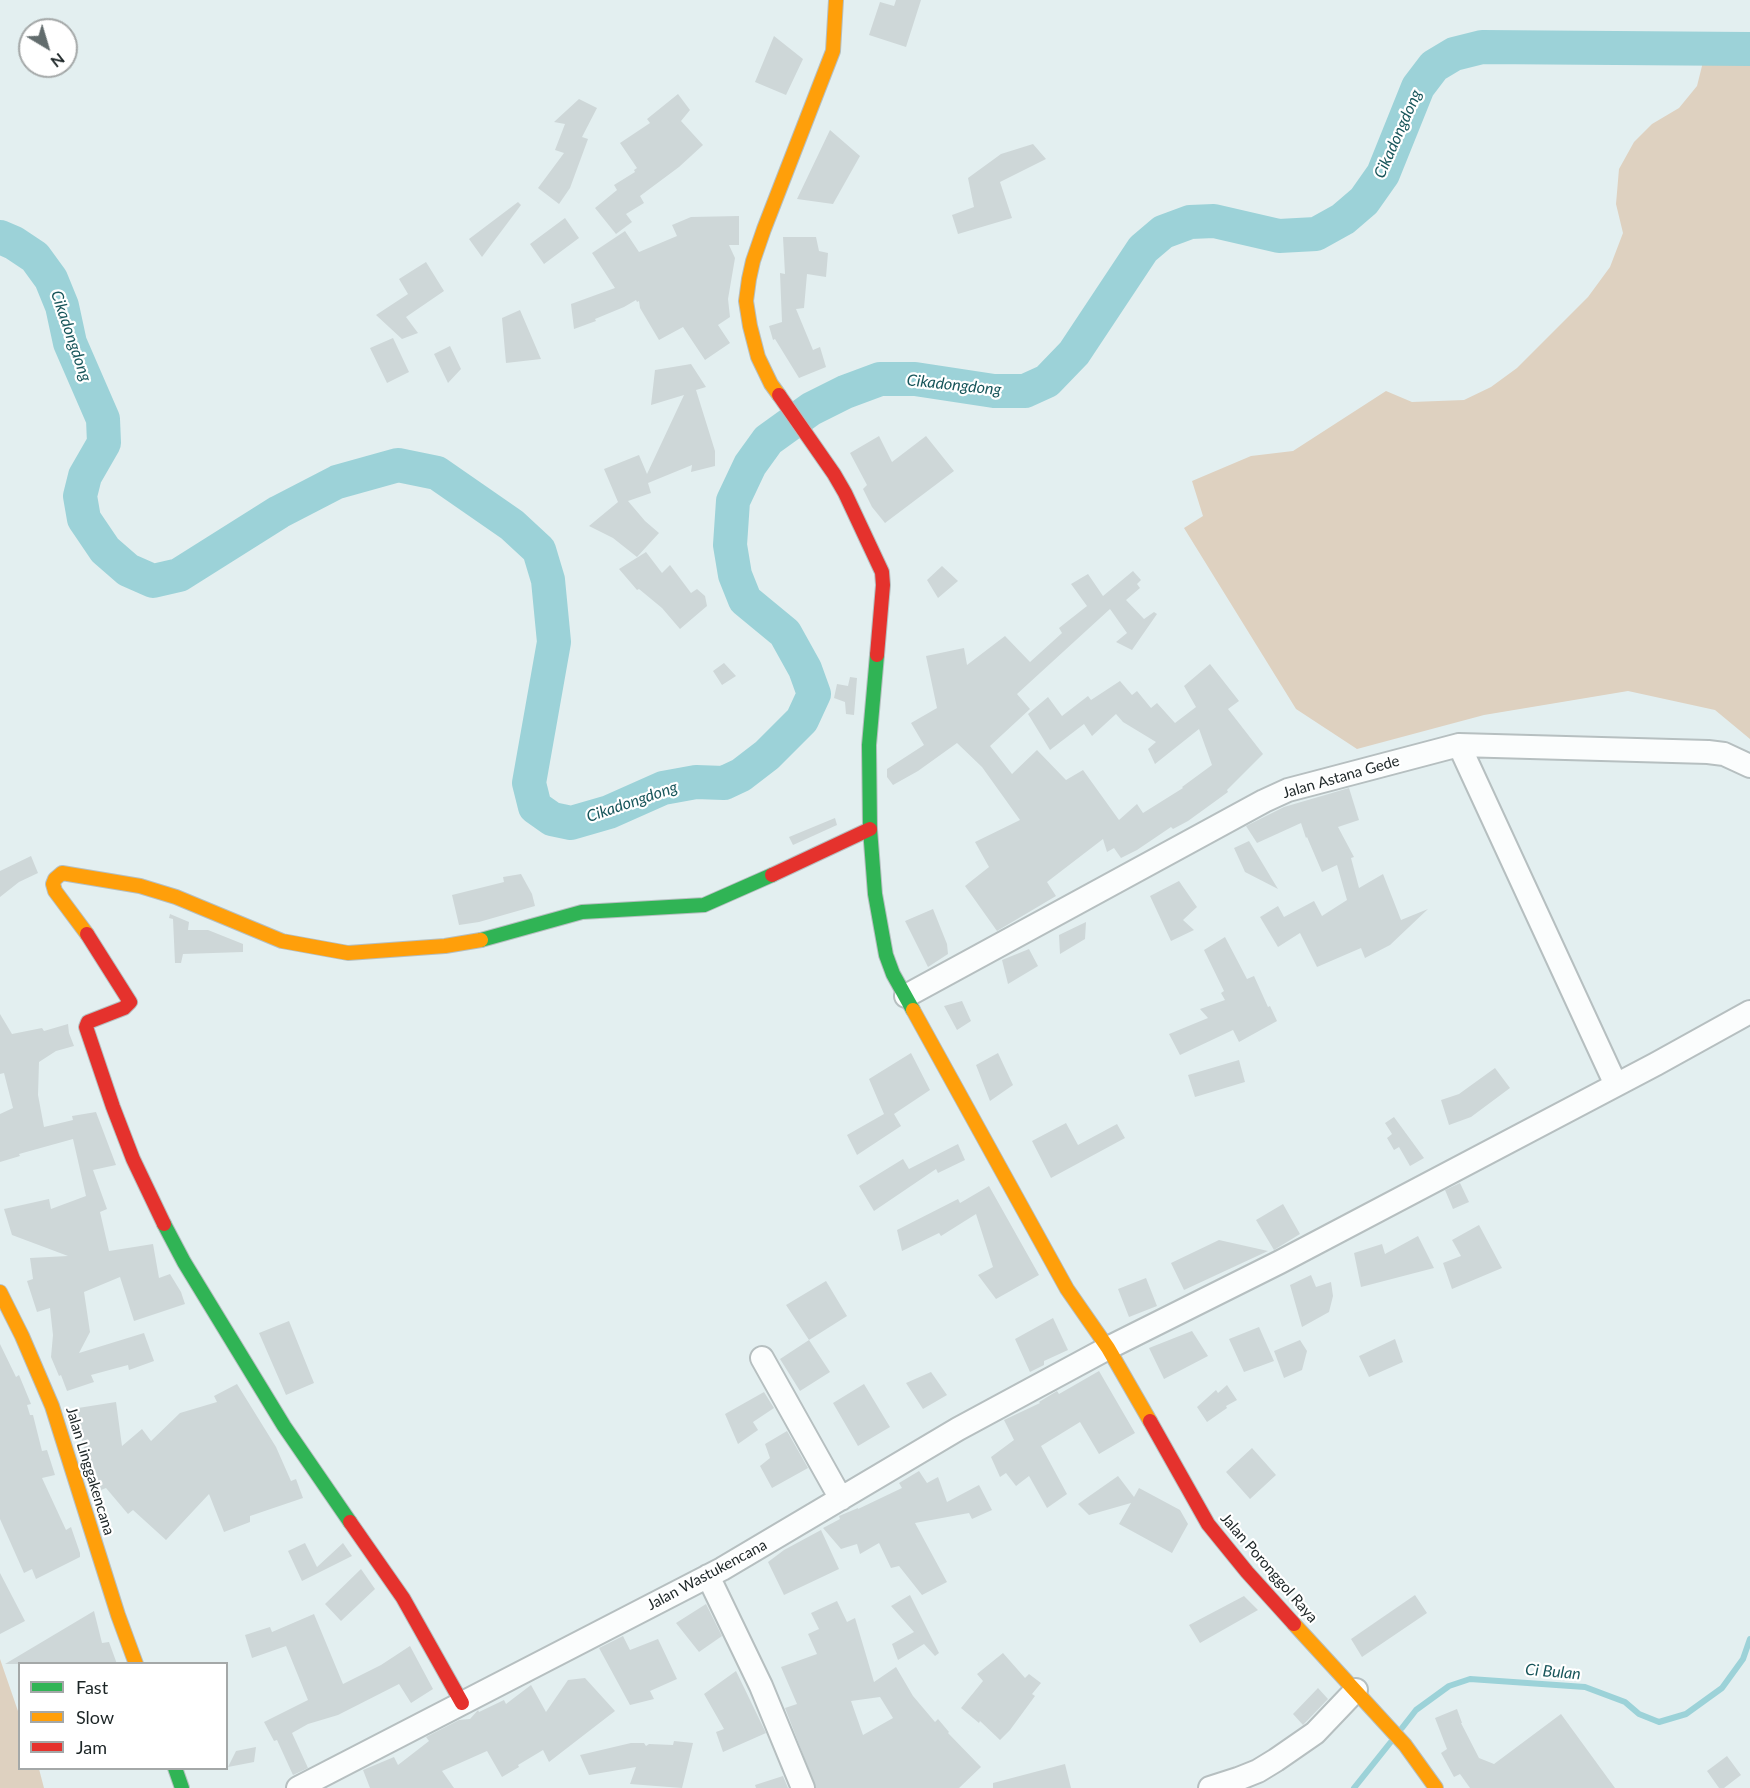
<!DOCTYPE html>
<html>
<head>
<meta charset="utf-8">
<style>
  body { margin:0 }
  #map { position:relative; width:1750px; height:1788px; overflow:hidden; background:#e3eff0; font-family:Lato,sans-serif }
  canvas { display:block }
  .legend { position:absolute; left:18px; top:1662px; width:210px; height:108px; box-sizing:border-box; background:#fff; border:2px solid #a4a8a8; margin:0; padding:8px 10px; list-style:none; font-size:18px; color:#1c2526 }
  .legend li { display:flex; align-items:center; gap:12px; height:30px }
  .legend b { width:30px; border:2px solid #a4a8a8 }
  .north { position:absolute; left:18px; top:18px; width:60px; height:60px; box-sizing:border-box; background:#fff; border:2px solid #a4a8a8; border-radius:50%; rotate:142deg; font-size:16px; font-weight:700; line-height:24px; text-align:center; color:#1c2526 }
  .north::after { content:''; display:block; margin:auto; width:21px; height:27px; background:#626c6d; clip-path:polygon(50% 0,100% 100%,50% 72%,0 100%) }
</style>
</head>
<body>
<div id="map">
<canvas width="1750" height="1788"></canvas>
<ul class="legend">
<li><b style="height:8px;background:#30b455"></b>Fast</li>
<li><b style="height:8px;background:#ff9f0a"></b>Slow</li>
<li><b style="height:8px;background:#e5322d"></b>Jam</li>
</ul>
<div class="north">N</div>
</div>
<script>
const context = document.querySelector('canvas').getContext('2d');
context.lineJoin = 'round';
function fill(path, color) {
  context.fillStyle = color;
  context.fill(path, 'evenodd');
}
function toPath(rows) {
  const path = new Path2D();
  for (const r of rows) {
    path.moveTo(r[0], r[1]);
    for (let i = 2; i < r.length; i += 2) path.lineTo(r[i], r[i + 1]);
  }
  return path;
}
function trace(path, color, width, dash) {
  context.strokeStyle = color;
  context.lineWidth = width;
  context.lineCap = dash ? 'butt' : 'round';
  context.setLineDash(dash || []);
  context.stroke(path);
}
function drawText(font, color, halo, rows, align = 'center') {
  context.font = font + ' Lato,sans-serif';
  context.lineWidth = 4.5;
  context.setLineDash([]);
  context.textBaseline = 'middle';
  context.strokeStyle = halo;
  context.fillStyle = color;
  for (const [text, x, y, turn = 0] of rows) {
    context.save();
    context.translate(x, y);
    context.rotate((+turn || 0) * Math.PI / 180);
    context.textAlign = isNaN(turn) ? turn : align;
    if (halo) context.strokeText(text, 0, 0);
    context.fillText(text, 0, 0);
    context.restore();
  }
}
fill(toPath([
  [1701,58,1750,61,1750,739,1715,710,1628,691,1484,715,1357,749,1296,709,1184,528,1203,516,1192,481,1251,456,1293,451,1386,391,1412,402,1464,400,1491,387,1517,368,1588,297,1610,267,1623,233,1616,204,1619,169,1634,142,1652,124,1679,108,1697,86,1702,66],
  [0,1659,19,1714,20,1768,39,1769,44,1788,0,1788]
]), '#ded1c0');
trace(toPath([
  [1402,1728,1416,1710,1449,1686,1470,1679,1585,1687,1625,1702,1639,1714,1659,1722,1686,1714,1722,1688,1743,1659,1750,1639],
  [1354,1788,1390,1743]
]), '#9cd2d8', 6);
trace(toPath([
  [0,237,14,243,35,257,51,279,62,306,70,343,103,419,104,443,85,476,80,496,84,519,105,550,128,570,153,581,179,575,279,512,337,482,398,465,437,473,512,525,539,550,548,580,554,642,529,783,535,807,552,819,571,823,609,812,663,788,696,782,724,783,741,775,767,755,802,720,814,694,805,669,785,633,745,600,735,575,730,545,733,501,750,465,768,440,811,409,845,392,880,379,915,379,994,391,1025,391,1047,381,1074,353,1143,249,1163,232,1190,222,1214,221,1279,236,1316,234,1343,219,1364,201,1383,174,1418,87,1434,66,1454,54,1482,47,1750,49]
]), '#9cd2d8', 34);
fill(toPath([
  [896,0,921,0,906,47,869,35,880,2,894,6],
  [774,36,803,59,786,95,755,82],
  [678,94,690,110,681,121,703,145,679,167,640,196,644,203,626,214,632,222,616,234,595,208,617,190,614,185,635,172,634,170,637,168,620,143,650,123,647,119],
  [579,99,597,108,582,137,588,139,570,188,559,204,538,188,564,153,555,150,565,124,554,122],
  [830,130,860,156,833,204,797,199],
  [1033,144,1046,159,1000,182,1012,218,958,234,952,215,974,207,968,178,1001,154],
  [518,202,521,205,482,257,469,239],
  [739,216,739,245,729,245,735,258,728,299,730,317,718,325,730,343,705,360,683,327,659,340,640,308,639,301,637,302,636,300,624,307,595,319,596,321,574,329,571,304,615,288,592,253,625,231,639,252,677,236,672,225,691,217],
  [565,218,579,238,544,264,530,244],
  [783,237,816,237,819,251,828,253,826,277,807,274,804,308,796,309,813,350,820,347,826,367,799,378,775,339,773,340,769,326,782,322,780,273,785,274],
  [426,262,444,291,406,317,418,333,402,339,376,315,408,294,399,279],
  [520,310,541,359,506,363,502,318],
  [393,338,409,372,387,383,370,348],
  [450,346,461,369,448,383,434,354],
  [691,364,706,387,696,390,715,451,715,466,691,472,692,465,648,483,651,493,628,501,645,521,659,533,637,557,613,538,589,526,618,502,604,469,639,455,647,474,684,395,651,405,655,370],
  [879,436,892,462,926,436,954,471,885,523,872,507,863,489,867,485,850,453],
  [646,552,662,573,670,565,691,593,697,589,705,596,707,606,680,629,662,608,639,589,637,590,619,569],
  [942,566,958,581,938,598,927,580],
  [1133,571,1141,580,1137,584,1140,588,1126,600,1144,619,1154,612,1157,614,1132,650,1116,642,1127,633,1110,609,1017,694,1030,709,990,746,1012,774,1037,750,1066,780,1083,770,1119,820,1137,804,1143,813,1183,788,1182,787,1212,765,1199,729,1155,764,1148,749,1156,742,1123,722,1116,714,1092,736,1084,724,1050,750,1028,714,1048,697,1062,716,1088,696,1091,700,1120,681,1132,695,1137,691,1151,708,1157,703,1175,723,1196,707,1184,686,1210,664,1239,701,1228,709,1263,754,1227,790,1228,792,1188,821,1173,829,1171,827,1137,850,1121,858,1114,848,1107,852,1103,839,1047,882,1056,896,997,931,965,886,989,867,975,842,1020,820,982,767,957,743,918,771,893,785,887,777,887,769,924,745,911,723,937,708,926,656,964,648,967,665,1005,636,1030,662,1062,633,1059,628,1087,606,1071,584,1088,574,1103,596],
  [724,663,736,676,722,685,713,671],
  [850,677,857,678,854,715,846,714,845,702,834,698,837,684,848,686],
  [1349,788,1359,820,1338,827,1354,857,1351,858,1359,888,1383,874,1401,920,1428,909,1390,945,1365,958,1361,948,1317,967,1300,933,1278,947,1260,917,1278,906,1284,917,1314,901,1322,916,1347,900,1337,865,1322,872,1307,837,1306,838,1301,823,1257,843,1246,826,1284,807],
  [835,818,837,825,793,845,789,837],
  [1249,841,1278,889,1245,872,1234,848],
  [31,856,38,873,19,882,0,897,0,871],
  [521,874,532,894,535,906,479,922,459,925,452,895,504,882,503,877],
  [1179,881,1197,907,1183,920,1194,930,1171,941,1150,896],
  [933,909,947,944,948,954,928,967,905,921],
  [170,914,189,922,188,930,208,930,243,944,243,952,183,954,181,963,175,963,173,919,169,918],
  [1086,922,1085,939,1060,954,1059,935],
  [1225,937,1247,979,1254,976,1268,1007,1270,1006,1277,1021,1239,1042,1233,1030,1180,1055,1169,1034,1208,1018,1200,1009,1225,1000,1221,993,1224,991,1204,950],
  [1029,949,1038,966,1008,984,1002,960],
  [962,1001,971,1021,957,1030,944,1006],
  [0,1014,12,1034,42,1028,44,1031,68,1024,69,1033,74,1046,56,1051,39,1062,38,1095,44,1127,73,1120,72,1116,96,1112,116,1165,93,1170,107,1209,100,1212,109,1251,153,1244,159,1278,170,1274,181,1292,185,1304,134,1321,120,1277,84,1292,90,1332,79,1353,144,1333,154,1361,129,1370,128,1365,91,1375,94,1382,67,1391,61,1375,59,1376,51,1357,53,1335,50,1308,37,1312,27,1281,33,1279,30,1258,68,1256,12,1235,4,1209,49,1199,51,1209,86,1196,73,1139,19,1154,20,1156,0,1162,0,1114,13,1108,4,1073,0,1074],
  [911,1053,930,1090,894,1114,901,1126,857,1155,847,1135,884,1114,869,1079],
  [998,1053,1013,1085,990,1101,976,1065],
  [1239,1060,1245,1082,1195,1097,1188,1075],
  [1495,1068,1510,1088,1471,1117,1449,1125,1441,1100,1459,1094],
  [1394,1117,1424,1158,1410,1166,1399,1147,1394,1150,1387,1138,1392,1134,1385,1123],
  [1066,1123,1078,1145,1117,1124,1125,1138,1051,1178,1032,1141],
  [958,1144,965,1160,938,1173,936,1169,874,1211,859,1186,903,1159,909,1169],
  [1460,1183,1469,1202,1453,1209,1445,1190],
  [989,1186,1039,1275,996,1299,978,1275,993,1267,976,1214,941,1236,939,1233,902,1251,897,1230,958,1199,960,1203],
  [1283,1204,1300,1234,1274,1250,1256,1220],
  [1479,1225,1502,1268,1452,1289,1443,1263,1461,1256,1452,1240],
  [1418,1236,1434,1268,1361,1287,1354,1253,1382,1244,1385,1254],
  [1219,1240,1268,1251,1184,1290,1171,1263],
  [1311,1275,1316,1287,1331,1282,1333,1296,1329,1312,1302,1327,1290,1285],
  [1146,1278,1157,1306,1129,1317,1118,1289],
  [826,1281,847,1316,809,1340,786,1305],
  [1053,1318,1068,1350,1044,1361,1044,1365,1030,1372,1015,1339],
  [289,1321,314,1383,286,1395,259,1333],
  [1259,1327,1274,1361,1244,1372,1229,1339],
  [1192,1331,1208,1356,1164,1379,1149,1348],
  [1395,1339,1403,1362,1369,1377,1359,1356],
  [809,1340,830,1372,800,1391,780,1359],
  [1300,1340,1307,1351,1302,1370,1284,1378,1274,1351],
  [0,1344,16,1377,19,1375,31,1404,27,1405,30,1415,33,1415,42,1451,47,1450,55,1475,42,1478,66,1530,71,1527,80,1553,80,1557,36,1579,32,1569,24,1573,0,1519],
  [1099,1371,1135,1433,1099,1454,1080,1422,1041,1446,1067,1494,1047,1508,1029,1476,1016,1486,1006,1473,1000,1477,991,1457,1014,1440,1004,1420,1040,1403,1039,1402,1057,1391,1059,1394],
  [931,1372,947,1395,923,1409,906,1383],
  [237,1384,276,1447,291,1481,296,1479,303,1498,250,1516,250,1522,224,1532,209,1494,166,1540,133,1510,128,1514,106,1488,101,1490,96,1472,92,1473,82,1442,78,1408,116,1402,122,1446,142,1429,151,1441,180,1413,217,1402,214,1396],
  [864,1384,890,1427,858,1446,833,1403],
  [1227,1385,1237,1400,1226,1406,1227,1408,1207,1422,1197,1407,1216,1390,1218,1393],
  [764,1392,774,1408,753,1422,758,1430,738,1444,725,1414],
  [787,1431,808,1468,772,1488,760,1466,770,1458,765,1444],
  [1252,1448,1276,1475,1250,1499,1226,1472],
  [919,1471,927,1483,938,1477,947,1502,979,1485,992,1510,972,1519,969,1513,915,1523,947,1582,922,1595,899,1566,891,1568,879,1543,860,1554,857,1544,841,1549,823,1528,840,1519,839,1516,858,1508,858,1509,902,1488,899,1483],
  [1118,1476,1134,1497,1139,1488,1180,1510,1188,1524,1172,1553,1119,1524,1131,1503,1089,1515,1078,1504],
  [821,1530,839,1569,784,1595,768,1562,784,1550],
  [305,1543,317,1567,343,1543,352,1556,302,1581,288,1551],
  [361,1569,375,1589,341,1621,325,1604],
  [0,1573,25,1621,0,1634],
  [910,1595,939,1653,935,1656,924,1644,898,1660,892,1644,914,1632,891,1606],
  [1415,1595,1427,1613,1362,1657,1351,1639],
  [1244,1596,1258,1610,1200,1643,1189,1625],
  [837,1601,847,1622,855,1618,874,1682,896,1667,913,1696,935,1722,938,1719,949,1732,948,1733,981,1767,959,1788,816,1788,785,1708,797,1704,781,1667,817,1654,808,1634,819,1629,811,1613],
  [880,1697,893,1718,863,1735,851,1701],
  [706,1604,722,1636,699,1652,676,1623],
  [94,1611,102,1643,109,1642,117,1664,5,1664],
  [314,1614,343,1684,381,1665,410,1646,433,1689,411,1703,399,1684,338,1715,308,1724,292,1733,308,1768,293,1775,277,1740,274,1741,264,1722,308,1700,286,1646,252,1658,245,1635,270,1627,272,1632],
  [623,1636,630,1650,658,1639,677,1679,650,1691,654,1699,630,1705,599,1648],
  [1003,1653,1025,1678,1029,1674,1041,1683,1032,1694,1035,1696,1010,1730,1000,1740,980,1721,979,1723,961,1708,983,1681,977,1674],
  [736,1671,766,1733,723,1752,716,1732,724,1729,704,1694],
  [585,1678,615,1711,549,1762,543,1750,518,1765,519,1767,502,1777,487,1751,442,1771,454,1788,370,1788,363,1770,394,1757,398,1765,429,1741,426,1737,459,1720,470,1719,478,1710,479,1712,504,1700,506,1704,531,1685,546,1712,568,1680],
  [1318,1688,1328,1699,1303,1725,1293,1714],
  [1457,1709,1462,1723,1461,1723,1479,1758,1494,1764,1561,1714,1615,1788,1470,1788,1460,1774,1454,1777,1441,1753,1447,1749,1435,1718],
  [674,1741,693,1743,682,1788,630,1784,636,1767,589,1775,580,1755,631,1743,644,1743,646,1746,649,1744,673,1745],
  [256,1747,254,1762,228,1767,236,1751],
  [1727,1756,1741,1775,1724,1788,1719,1788,1707,1771],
  [1065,1764,1071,1788,993,1788,993,1783],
  [783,1776,788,1788,756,1788,755,1785]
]), '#ced7d8');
const street = toPath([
  [1459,745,1616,1085],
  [906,996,1264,801,1288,790,1311,784,1459,745,1708,752,1724,754,1750,766],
  [762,1358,841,1499],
  [708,1576,761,1686,803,1788],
  [298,1788,722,1569,958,1429,1108,1348,1280,1262,1656,1064,1750,1012],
  [1210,1788,1238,1779,1258,1771,1276,1760,1315,1733,1356,1690]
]);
const fast = toPath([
  [877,655,869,745,870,829,875,894,886,955,893,974,913,1010],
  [481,940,582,912,704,905,772,875],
  [164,1224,184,1262,284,1426,350,1522],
  [175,1768,182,1788]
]);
const slow = toPath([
  [779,395,771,384,758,357,750,326,746,301,749,279,753,261,764,229,833,51,836,0],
  [87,934,55,891,53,884,55,879,62,873,140,886,176,897,282,941,348,953,445,946,481,940],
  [913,1010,1067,1289,1108,1348,1150,1421],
  [0,1292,22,1336,52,1406,118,1615,136,1664],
  [1294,1624,1405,1745,1436,1788]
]);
const jam = toPath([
  [779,395,834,474,845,493,882,572,883,585,877,655],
  [772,875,870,829],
  [87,934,130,1002,124,1008,88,1022,86,1027,113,1107,133,1159,164,1224],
  [1150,1421,1208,1524,1247,1572,1294,1624],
  [350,1522,403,1598,462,1703]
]);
trace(street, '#b6bfc0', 26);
trace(fast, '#b6bfc0', 16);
trace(slow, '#b6bfc0', 16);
trace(jam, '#b6bfc0', 16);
trace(street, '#fbfdfd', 22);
trace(fast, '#30b455', 14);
trace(slow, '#ff9f0a', 14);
trace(jam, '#e5322d', 14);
drawText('15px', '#1c2526', '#fff', [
  ["Jalan Astana Gede",1341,777,-16],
  ["Jalan Linggakencana",90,1471,73],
  ["Jalan Poronggol Raya",1269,1568,49],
  ["Jalan Wastukencana",707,1575,-28]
]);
drawText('italic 16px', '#17555a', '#fff', [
  ["Cikadongdong",1398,134,-66],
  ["Cikadongdong",71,336,71],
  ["Cikadongdong",954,385,6],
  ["Cikadongdong",632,802,-19],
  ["Ci Bulan",1553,1672,5]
]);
</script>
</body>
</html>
